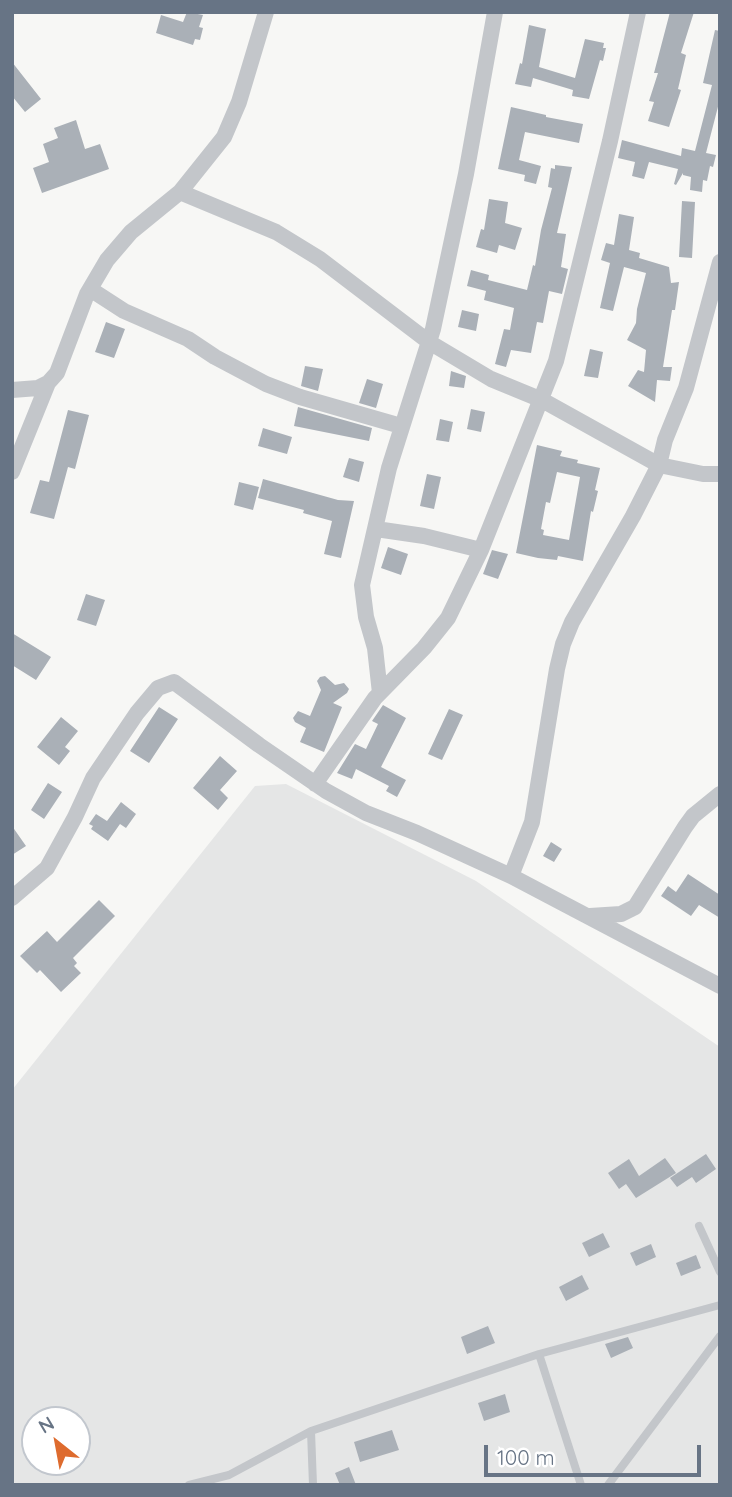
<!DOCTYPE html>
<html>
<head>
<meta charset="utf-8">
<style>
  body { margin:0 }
  #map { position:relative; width:732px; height:1497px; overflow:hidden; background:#f7f7f5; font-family:Quicksand,sans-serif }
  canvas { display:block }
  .frame { position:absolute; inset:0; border:14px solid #677485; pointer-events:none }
  .north { position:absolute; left:21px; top:1406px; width:70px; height:70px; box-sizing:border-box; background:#fff; border:2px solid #c2c7ce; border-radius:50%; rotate:329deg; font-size:19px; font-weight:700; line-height:28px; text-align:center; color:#677485 }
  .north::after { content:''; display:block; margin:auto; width:24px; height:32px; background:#de6b2e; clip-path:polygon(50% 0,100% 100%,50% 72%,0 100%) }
  .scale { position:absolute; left:484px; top:1445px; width:217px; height:32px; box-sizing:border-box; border:4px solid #677485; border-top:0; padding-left:9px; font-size:21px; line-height:24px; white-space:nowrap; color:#677485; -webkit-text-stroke:5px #fff; paint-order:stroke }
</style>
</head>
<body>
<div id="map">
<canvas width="732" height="1497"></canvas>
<div class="frame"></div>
<div class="north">N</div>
<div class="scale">100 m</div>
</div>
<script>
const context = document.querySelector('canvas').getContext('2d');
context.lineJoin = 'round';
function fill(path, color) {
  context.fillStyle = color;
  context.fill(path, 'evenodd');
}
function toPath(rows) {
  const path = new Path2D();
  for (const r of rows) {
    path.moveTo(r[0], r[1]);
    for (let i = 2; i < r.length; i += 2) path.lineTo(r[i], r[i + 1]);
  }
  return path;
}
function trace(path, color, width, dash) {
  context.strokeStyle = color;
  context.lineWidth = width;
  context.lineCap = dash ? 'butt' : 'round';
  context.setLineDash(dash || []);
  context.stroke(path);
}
fill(toPath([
  [286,784,476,881,720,1047,720,1485,12,1485,12,1090,255,786],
  [35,1420,77,1420,77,1462,35,1462]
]), '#e5e6e6');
fill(toPath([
  [187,12,203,15,199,27,203,28,200,40,195,39,193,45,156,33,161,15,183,22],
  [670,12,694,12,681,53,686,55,678,89,681,90,669,127,648,121,654,102,649,101,658,73,654,73],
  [529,25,546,29,539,67,575,78,585,39,604,43,603,48,606,48,603,61,600,60,589,99,572,96,573,90,533,78,531,87,515,84,520,63,522,64],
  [715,30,720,31,720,99,706,153,716,155,713,167,710,166,707,181,703,180,702,192,690,190,691,177,683,175,683,173,676,185,674,184,678,169,649,162,644,179,632,176,635,162,618,158,622,140,681,156,682,148,695,151,712,85,703,83],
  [12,62,41,99,25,112,12,96],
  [511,107,546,115,546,117,583,124,579,143,525,132,519,160,541,166,536,184,524,181,525,175,498,169],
  [76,120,85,149,100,144,109,169,42,193,33,168,49,162,43,144,58,138,54,128],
  [555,165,572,167,557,233,566,234,561,267,568,269,562,294,549,291,543,323,537,322,531,353,511,350,506,367,495,364,504,329,510,330,514,308,484,300,486,291,467,286,471,270,489,275,488,280,527,290,533,265,535,266,541,230,552,188,548,187,551,168,555,169],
  [489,199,508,202,505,223,522,228,515,250,499,245,497,253,476,247,481,229,484,230],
  [682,201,695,202,692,258,679,257],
  [619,214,634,217,629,250,640,253,639,258,669,267,671,283,679,282,675,310,672,310,663,367,672,367,670,381,657,380,655,402,628,386,638,370,644,372,646,350,627,340,636,323,637,309,646,273,624,267,613,311,600,308,610,263,601,260,606,243,614,245],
  [462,310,479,314,476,331,458,327],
  [106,322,125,329,114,358,95,352],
  [590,349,603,352,598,378,584,376],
  [305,366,323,369,318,391,301,386],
  [451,371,466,376,464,388,449,386],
  [367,379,383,384,376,408,359,403],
  [298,407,372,428,369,441,294,426],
  [471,409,485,412,481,432,467,429],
  [68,410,89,415,75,469,68,467,54,519,30,513,40,480,49,482],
  [440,419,453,422,449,442,436,440],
  [263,428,292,437,287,454,258,446],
  [537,445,562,451,560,456,578,460,577,463,600,468,595,490,598,491,593,512,591,511,583,561,558,556,557,560,538,558,516,553],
  [557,472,580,477,569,540,543,535,544,530,541,529,546,502,550,503],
  [349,458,364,462,359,482,343,477],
  [427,474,441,477,434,509,420,506],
  [263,479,338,500,354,501,341,558,324,554,332,521,303,513,304,510,258,498],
  [239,482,259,487,253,510,234,505],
  [388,547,408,554,401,575,381,568],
  [492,550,508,554,498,579,483,574],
  [86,594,105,600,96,626,77,620],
  [12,633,51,657,36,680,12,665],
  [325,676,335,685,344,683,349,689,347,693,333,703,342,707,324,752,300,742,306,728,295,722,293,718,298,711,310,716,321,690,317,681,320,677],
  [383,705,406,718,381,767,406,780,397,797,386,791,389,786,356,769,352,779,337,773,355,744,366,749,378,724,372,721],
  [159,707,178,719,149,763,130,751],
  [449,709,463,715,442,760,428,754],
  [61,717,78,731,65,747,70,751,59,765,37,747],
  [220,756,237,771,220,790,228,798,218,810,193,788],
  [48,783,62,792,44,819,31,810],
  [121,802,136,814,126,828,120,824,108,841,91,829,93,826,89,824,96,814,107,821],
  [12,826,26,846,12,855],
  [551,842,562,849,554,862,543,856],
  [688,874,720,895,720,918,699,905,691,916,661,896,668,886,676,892],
  [99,900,115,916,73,958,77,963,74,966,81,973,61,992,40,970,37,973,20,956,47,931,57,942],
  [706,1154,716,1169,696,1183,692,1177,677,1187,670,1178],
  [665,1158,676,1173,636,1198,626,1184,619,1189,608,1173,629,1159,639,1176],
  [603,1233,610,1247,589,1257,582,1243],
  [651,1244,656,1257,636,1266,630,1253],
  [696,1255,701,1268,681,1276,676,1263],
  [582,1275,589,1289,566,1301,559,1287],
  [488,1326,495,1343,467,1354,461,1337],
  [628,1337,633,1348,611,1358,605,1344],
  [505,1394,510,1412,484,1421,478,1403],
  [392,1430,399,1450,360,1462,354,1442],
  [349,1467,356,1485,340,1485,335,1473]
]), '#aab0b7');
trace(toPath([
  [699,1226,720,1272],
  [539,1354,581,1485],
  [189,1485,229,1475,311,1431],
  [313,1485,311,1431,539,1354,720,1305],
  [608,1485,720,1336]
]), '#c3c6ca', 8);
trace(toPath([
  [180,192,276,232,320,259,429,342,491,379,542,400,659,465,703,474,720,474],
  [90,289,124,311,188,339,215,357,266,384,300,397,401,426],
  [12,390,38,388,48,383,57,373,87,294,107,260,131,232,180,192,224,137,239,102,266,12],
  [12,472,48,383],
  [376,529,424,536,481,550],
  [380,693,375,648,366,617,362,585,389,468,433,329,466,174,495,12],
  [315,784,375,698,424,648,448,618,481,550,556,361,610,141,638,12],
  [511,876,532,822,557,669,563,644,572,622,633,516,659,465,665,440,686,388,720,262],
  [12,898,47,868,75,817,93,778,137,713,158,688,174,682,259,745,326,791,366,813,417,833,511,876,720,986],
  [590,916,621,914,635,907,685,827,693,816,720,794]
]), '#c3c6ca', 16);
</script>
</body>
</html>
